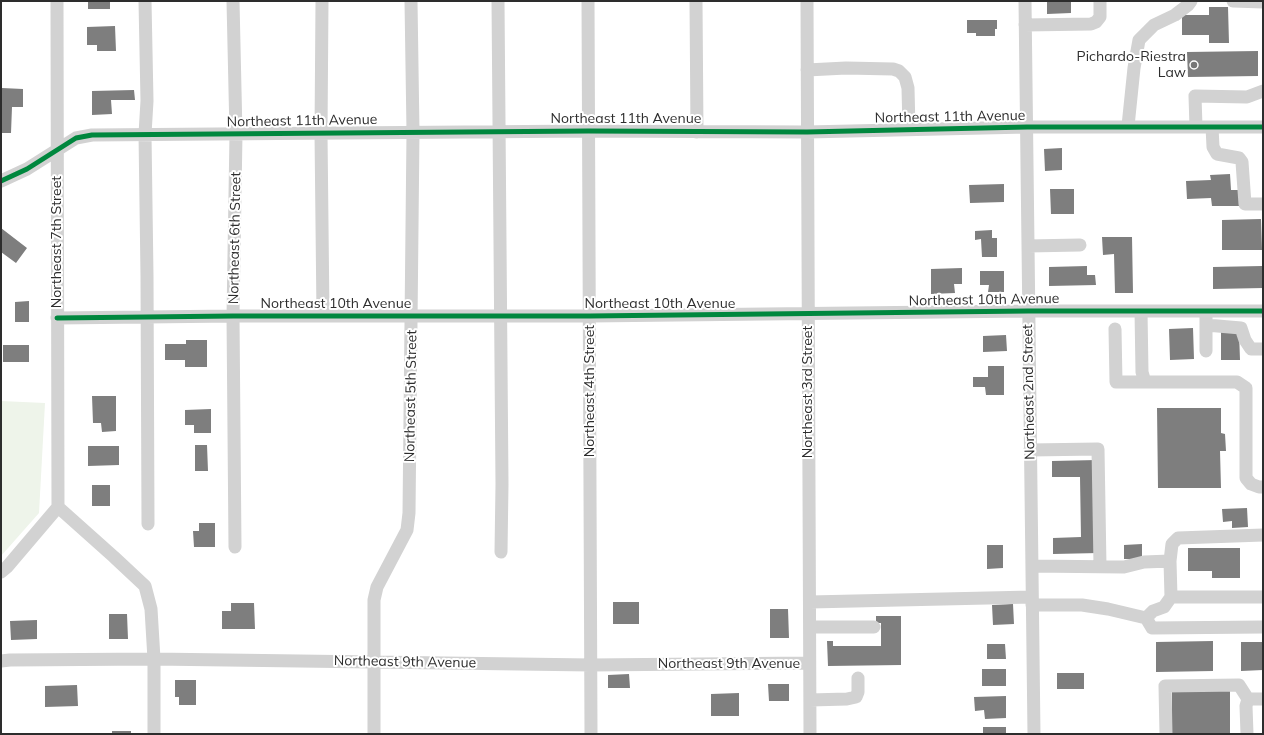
<!DOCTYPE html>
<html>
<head>
<meta charset="utf-8">
<style>
  body { margin:0 }
  #map { position:relative; width:1264px; height:735px; overflow:hidden; background:#fff; font-family:Mulish,sans-serif }
  canvas { display:block }
  .frame { position:absolute; inset:0; border:2px solid #2d2d2d; pointer-events:none }
</style>
</head>
<body>
<div id="map">
<canvas width="1264" height="735"></canvas>
<div class="frame"></div>
</div>
<script>
const context = document.querySelector('canvas').getContext('2d');
context.lineJoin = 'round';
function fill(path, color) {
  context.fillStyle = color;
  context.fill(path, 'evenodd');
}
function toPath(rows) {
  const path = new Path2D();
  for (const r of rows) {
    path.moveTo(r[0], r[1]);
    for (let i = 2; i < r.length; i += 2) path.lineTo(r[i], r[i + 1]);
  }
  return path;
}
function trace(path, color, width, dash) {
  context.strokeStyle = color;
  context.lineWidth = width;
  context.lineCap = dash ? 'butt' : 'round';
  context.setLineDash(dash || []);
  context.stroke(path);
}
function drawText(font, color, halo, rows, align = 'center') {
  context.font = font + ' Mulish,sans-serif';
  context.lineWidth = 4;
  context.setLineDash([]);
  context.textBaseline = 'middle';
  context.strokeStyle = halo;
  context.fillStyle = color;
  for (const [text, x, y, turn = 0] of rows) {
    context.save();
    context.translate(x, y);
    context.rotate((+turn || 0) * Math.PI / 180);
    context.textAlign = isNaN(turn) ? turn : align;
    if (halo) context.strokeText(text, 0, 0);
    context.fillText(text, 0, 0);
    context.restore();
  }
}
fill(toPath([
  [1,401,45,403,39,513,1,556]
]), '#eef4ea');
fill(toPath([
  [88,1,110,1,110,9,88,9],
  [1047,1,1071,1,1071,13,1047,14],
  [1209,7,1228,7,1229,43,1209,43,1209,35,1182,35,1182,15,1209,15],
  [967,20,997,20,997,29,995,29,995,36,976,36,976,33,967,33],
  [115,26,116,51,97,51,97,45,87,45,87,27],
  [1258,51,1258,76,1188,77,1187,52],
  [2,88,23,89,23,107,12,107,11,133,1,133],
  [134,90,135,100,111,100,112,114,92,115,92,91],
  [1062,148,1062,170,1045,171,1044,149],
  [1230,174,1231,190,1239,190,1239,206,1212,206,1211,198,1187,199,1186,181,1211,180,1210,175],
  [1004,184,1004,202,970,203,969,185],
  [1050,189,1074,189,1074,214,1051,214],
  [1261,219,1262,250,1222,250,1222,220],
  [1,228,27,248,16,263,1,252],
  [992,230,992,238,997,238,997,257,982,257,981,239,975,240,975,231],
  [1102,237,1132,237,1133,293,1115,293,1114,254,1103,255],
  [1087,266,1087,275,1095,275,1096,285,1049,286,1049,267],
  [1262,266,1263,288,1213,289,1213,267],
  [962,268,962,284,954,284,955,293,931,294,931,269],
  [980,271,1004,271,1004,292,988,292,989,285,980,285],
  [29,301,29,322,15,322,15,302],
  [1193,328,1194,359,1170,360,1169,329],
  [1221,332,1239,332,1240,360,1221,360],
  [1006,335,1007,351,983,352,983,336],
  [186,340,207,340,207,367,185,367,185,360,165,360,165,344,186,344],
  [3,345,29,345,29,362,3,362],
  [988,366,1004,366,1004,395,986,395,985,387,973,387,973,377,988,377],
  [92,396,116,396,116,431,102,432,101,423,93,423],
  [1157,408,1221,408,1221,433,1225,434,1226,451,1220,451,1221,488,1158,488],
  [211,409,211,433,194,433,194,425,185,425,185,410],
  [195,445,207,445,208,471,195,471],
  [88,446,119,446,119,465,88,466],
  [1097,460,1099,553,1053,554,1053,538,1081,537,1080,477,1052,477,1052,461],
  [92,485,110,485,110,506,92,506],
  [1247,508,1248,527,1232,528,1232,521,1223,522,1222,509],
  [199,523,215,523,215,547,194,547,193,531,199,531],
  [1142,544,1142,559,1124,559,1124,545],
  [987,545,1003,545,1003,568,987,569],
  [1188,548,1240,548,1240,578,1212,578,1212,571,1188,571],
  [613,602,639,602,639,624,613,624],
  [231,603,254,603,255,629,222,629,222,611,231,611],
  [1013,604,1014,624,993,625,992,605],
  [770,609,788,609,789,638,770,638],
  [109,614,127,614,128,639,109,639],
  [876,616,901,616,901,665,828,666,827,641,833,641,833,646,881,646,881,623,876,623],
  [37,620,37,639,11,640,10,621],
  [1213,641,1213,671,1156,672,1156,642],
  [1241,642,1263,642,1263,670,1241,671],
  [987,644,1005,644,1006,659,987,659],
  [982,669,1006,669,1006,686,982,686],
  [1057,673,1084,673,1084,689,1057,689],
  [629,674,630,688,608,688,608,675],
  [175,680,196,680,196,705,179,705,179,697,175,697],
  [1172,680,1230,690,1230,734,1172,734],
  [768,684,789,684,789,701,769,701],
  [77,685,78,706,45,707,45,686],
  [739,693,739,716,711,716,711,694],
  [1006,696,1006,718,985,719,984,710,975,711,974,697],
  [983,727,1006,727,1006,734,983,734],
  [112,731,131,731,131,734,112,734]
]), '#7e7e7e');
trace(toPath([
  [57,1,58,507],
  [145,1,147,101,145,134,147,276,148,524],
  [233,1,236,134,233,316,235,547],
  [322,1,321,133,323,316],
  [498,1,502,484,501,552],
  [588,1,591,734],
  [696,1,697,132],
  [807,1,810,734],
  [1025,1,1034,734],
  [1233,1,1263,2],
  [1025,25,1091,24,1096,22,1100,17,1100,1],
  [807,70,846,68,893,69,899,71,905,77,908,88,909,129],
  [1128,126,1134,68,1139,40,1154,25,1175,15,1188,5,1191,1],
  [1196,127,1195,96,1247,97,1263,91],
  [1212,127,1213,147,1217,154,1239,158,1242,162,1245,204,1263,204],
  [1,181,27,169,76,138,92,135,588,131,807,132,1027,127,1263,127],
  [1028,246,1080,245],
  [1141,311,1142,372,1145,382,1237,382,1246,388,1246,478,1251,484,1259,487,1263,487],
  [57,318,233,316,590,316,1028,311,1263,311],
  [1206,325,1241,328,1245,340,1251,349,1263,349],
  [1115,329,1116,382,1145,382],
  [1206,351,1206,317],
  [1030,450,1098,449,1100,566],
  [58,507,114,557,145,586,151,609,154,659,154,734],
  [1170,561,1172,544,1178,538,1263,535],
  [1032,566,1124,567,1144,562,1170,561,1171,597],
  [1,572,7,567,58,507],
  [810,602,1032,597],
  [1032,605,1082,605,1108,609,1146,618,1152,628,1263,627],
  [1146,618,1153,611,1164,607,1171,597,1263,597],
  [810,627,874,627],
  [1,661,10,660,154,659,591,665,809,663],
  [810,700,847,699,856,697,858,692,858,678],
  [374,734,374,600,377,587,407,530,409,513,413,132,411,1],
  [1166,734,1165,686,1239,685,1248,699],
  [1247,734,1246,706,1248,699,1263,699]
]), '#d2d2d2', 13);
trace(toPath([
  [1,181,27,169,76,138,92,135,588,131,807,132,1027,127,1263,127],
  [57,318,233,316,590,316,1028,311,1263,311]
]), '#00873e', 5);
for (const [x, y, r, color] of [
  [1194,65,4,"#767676"]
]) {
  const dot = new Path2D();
  dot.arc(x, y, r, 0, 2 * Math.PI);
  context.fillStyle = color;
  context.fill(dot);
  trace(dot, '#fff', 1.5);
}
drawText('14px', '#2d2d2d', '#fff', [
  ["Pichardo-Riestra",1186,57],
  ["Law",1186,73]
], 'right');
drawText('14px', '#2d2d2d', '#fff', [
  ["Northeast 11th Avenue",950,117,-1],
  ["Northeast 11th Avenue",626,119],
  ["Northeast 11th Avenue",302,121,-1],
  ["Northeast 6th Street",235,238,-89],
  ["Northeast 7th Street",57,242,-90],
  ["Northeast 10th Avenue",984,300,-1],
  ["Northeast 10th Avenue",336,304],
  ["Northeast 10th Avenue",660,304],
  ["Northeast 4th Street",590,391,-90],
  ["Northeast 3rd Street",808,392,-90],
  ["Northeast 2nd Street",1029,392,-91],
  ["Northeast 5th Street",411,396,-89],
  ["Northeast 9th Avenue",405,662,1],
  ["Northeast 9th Avenue",729,664]
]);
</script>
</body>
</html>
